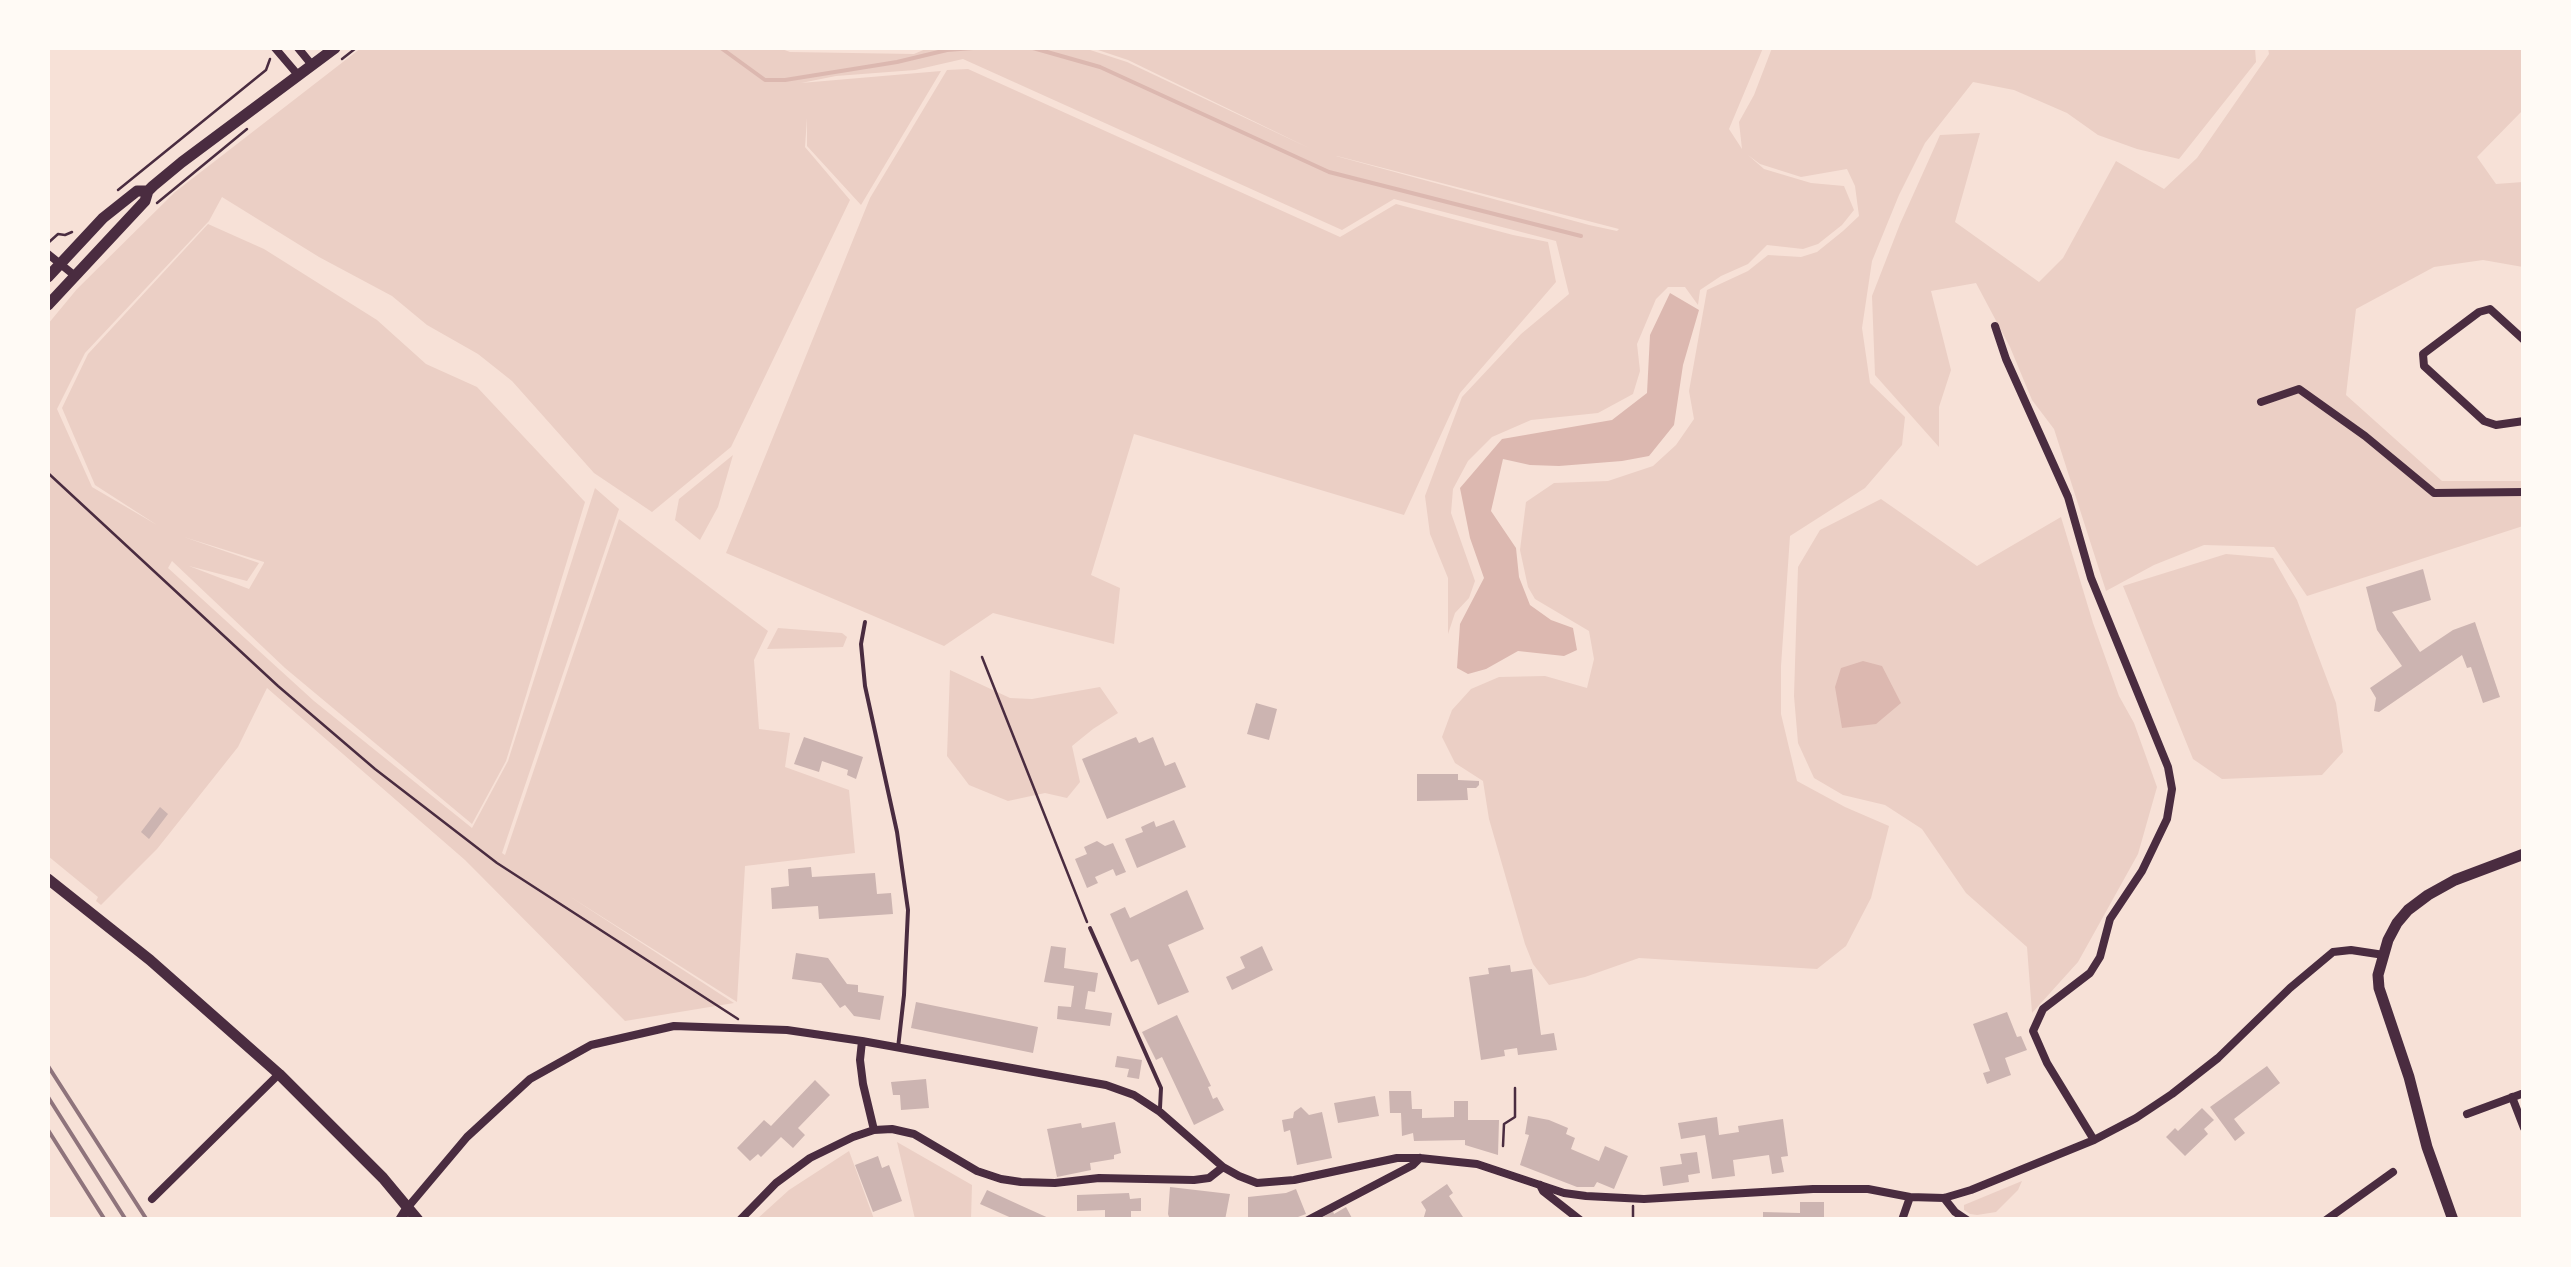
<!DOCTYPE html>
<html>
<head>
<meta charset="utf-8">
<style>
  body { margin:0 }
  #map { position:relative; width:2571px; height:1267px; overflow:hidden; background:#f7e1d7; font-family:"Fira Sans",sans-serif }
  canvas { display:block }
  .frame { position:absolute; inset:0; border:50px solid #fffaf5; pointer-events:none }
</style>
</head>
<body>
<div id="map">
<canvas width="2571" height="1267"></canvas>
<div class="frame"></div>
</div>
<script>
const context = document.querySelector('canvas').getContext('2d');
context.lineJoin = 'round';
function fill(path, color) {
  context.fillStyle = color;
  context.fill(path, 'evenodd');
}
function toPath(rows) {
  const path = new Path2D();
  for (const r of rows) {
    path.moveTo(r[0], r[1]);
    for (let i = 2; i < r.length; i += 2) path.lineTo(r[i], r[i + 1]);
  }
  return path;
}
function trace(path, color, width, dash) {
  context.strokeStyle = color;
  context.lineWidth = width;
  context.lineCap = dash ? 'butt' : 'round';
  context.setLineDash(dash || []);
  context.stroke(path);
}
fill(toPath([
  [361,48,779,48,790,52,914,54,928,48,1084,48,1127,62,1311,149,1128,60,1092,48,1763,48,1729,129,1742,149,1739,122,1754,95,1772,48,2255,48,2256,62,2179,159,2137,149,2098,135,2067,113,2014,90,1973,82,1925,143,1899,195,1872,261,1862,328,1870,383,1905,417,1902,445,1865,488,1790,536,1781,666,1781,714,1797,781,1845,807,1889,826,1871,898,1846,946,1817,969,1639,958,1585,977,1549,985,1533,964,1525,944,1489,819,1483,781,1455,763,1442,737,1452,710,1471,689,1499,677,1545,676,1587,688,1594,659,1589,631,1535,599,1528,587,1520,550,1526,502,1554,483,1608,481,1653,466,1676,445,1694,419,1689,391,1707,290,1748,271,1768,255,1801,257,1817,252,1843,231,1859,216,1855,186,1847,169,1801,177,1760,164,1748,155,1764,169,1811,183,1844,186,1854,210,1842,225,1818,244,1803,249,1767,245,1748,264,1721,276,1700,290,1698,305,1685,287,1668,287,1656,299,1637,344,1640,371,1633,394,1598,413,1531,420,1492,437,1468,461,1453,489,1451,513,1475,581,1469,598,1455,613,1448,634,1448,578,1430,534,1425,496,1462,397,1521,334,1569,294,1556,241,1394,199,1342,230,963,59,915,70,836,76,801,83,941,71,861,205,807,146,807,118,805,147,850,200,731,447,652,512,594,473,512,381,478,354,427,325,392,296,319,257,222,197,209,221,85,353,57,409,92,487,157,525,95,485,62,408,88,354,208,224,264,249,377,320,426,364,477,387,585,502,506,761,472,824,285,668,172,561,168,568,314,701,472,828,508,761,595,488,619,509,502,853,505,855,619,519,768,631,754,660,759,729,790,733,785,767,849,790,855,853,745,866,737,1002,569,896,734,1003,625,1021,465,860,267,688,238,747,157,849,101,905,96,901,98,897,48,856,48,324,77,289,175,192],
  [1336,156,1337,156,1619,229,1617,231,1589,225],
  [184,537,264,562,264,563,249,589,189,566,247,581,259,563],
  [2268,48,2523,48,2523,110,2477,157,2496,184,2523,182,2523,267,2483,260,2434,267,2356,309,2346,395,2442,481,2523,481,2523,526,2307,596,2274,547,2204,545,2154,565,2106,591,2054,429,2032,400,2010,347,1976,283,1931,291,1951,370,1939,407,1939,447,1875,375,1872,296,1900,224,1940,135,1980,133,1955,222,2039,282,2063,258,2116,161,2164,189,2197,158,2269,54],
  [968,69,1340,237,1396,204,1513,235,1548,242,1556,282,1460,393,1404,515,1134,434,1091,575,1120,588,1114,644,993,613,944,646,726,553,870,198,947,70],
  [733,455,718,507,700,540,675,520,679,499],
  [1881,499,1977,566,2061,517,2093,623,2119,696,2134,723,2157,787,2138,854,2078,962,2032,1013,2027,947,1966,893,1922,829,1885,805,1843,795,1814,778,1798,743,1794,696,1798,567,1820,530],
  [2226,554,2273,558,2297,600,2336,703,2343,752,2322,775,2222,779,2193,759,2123,586],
  [778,628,842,633,847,637,843,647,767,649],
  [950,670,1010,698,1032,699,1100,687,1118,713,1093,729,1072,746,1080,782,1067,798,1045,793,1008,801,969,785,947,756],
  [897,1142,972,1185,971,1219,915,1219],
  [849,1151,874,1219,757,1219,789,1190],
  [2022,1181,2018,1190,1996,1212,1977,1215,1970,1214,1964,1210,1964,1205]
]), '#ebcfc5');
fill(toPath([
  [1670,293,1699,310,1683,365,1674,425,1649,456,1622,461,1559,466,1530,465,1503,459,1491,511,1516,548,1519,577,1530,605,1551,620,1573,628,1577,650,1564,656,1518,651,1486,669,1468,674,1457,668,1460,624,1484,578,1470,538,1460,488,1502,439,1612,420,1647,393,1650,335],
  [1863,661,1882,666,1901,703,1876,724,1842,728,1835,687,1841,668]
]), '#dcb8b0');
trace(toPath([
  [721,48,765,80,785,80,897,62,947,50,973,48],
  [1033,48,1100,67,1329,172,1581,236]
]), '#dcb8b0', 4);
fill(toPath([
  [2423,569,2431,600,2392,612,2420,652,2453,630,2475,622,2500,697,2483,703,2471,667,2467,668,2462,655,2379,712,2374,711,2376,698,2370,688,2402,666,2377,630,2366,587],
  [1256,703,1277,709,1269,740,1247,734],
  [804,737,863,757,856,779,847,775,848,770,822,761,819,772,794,764],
  [1136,737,1139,743,1153,737,1165,766,1175,762,1186,787,1107,819,1082,759],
  [1417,774,1458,774,1458,780,1479,781,1479,785,1476,788,1467,788,1468,800,1417,801],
  [160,807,168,814,149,839,141,832],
  [1174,820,1186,847,1137,868,1125,839,1143,832,1141,827,1154,821,1156,827],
  [1097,841,1105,846,1113,843,1126,872,1116,876,1113,869,1095,877,1098,883,1087,888,1075,859,1087,854,1084,847],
  [811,867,812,877,875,873,877,894,891,893,893,914,819,919,818,906,772,909,771,888,789,886,788,869],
  [1187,890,1204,929,1168,945,1189,992,1158,1005,1138,959,1131,962,1110,914,1125,907,1130,918],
  [1051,946,1066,948,1064,968,1098,973,1095,992,1088,991,1085,1009,1112,1013,1110,1026,1057,1019,1058,1006,1071,1007,1074,986,1044,982],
  [1262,946,1273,970,1232,990,1226,977,1245,968,1240,957],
  [796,953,828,958,847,984,858,985,858,992,884,996,880,1020,854,1016,845,1005,840,1008,821,983,792,979],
  [1510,965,1511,972,1532,969,1541,1035,1554,1033,1557,1050,1518,1055,1517,1048,1504,1050,1505,1056,1481,1060,1469,977,1489,974,1488,968],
  [916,1002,1038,1027,1033,1053,911,1028],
  [2007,1012,2017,1037,2021,1036,2027,1050,2005,1058,2011,1075,1987,1084,1983,1073,1990,1071,1973,1024],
  [1177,1015,1211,1086,1208,1087,1213,1099,1217,1097,1224,1110,1194,1125,1162,1057,1156,1060,1142,1032],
  [1117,1056,1142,1060,1139,1079,1127,1077,1129,1069,1115,1067],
  [2267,1066,2280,1083,2234,1119,2245,1133,2235,1141,2210,1107],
  [926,1079,929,1108,901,1110,900,1095,893,1095,891,1082],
  [815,1080,830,1095,798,1128,805,1135,793,1148,781,1137,761,1157,758,1154,750,1161,737,1148,764,1120,771,1126],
  [1389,1091,1411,1091,1412,1109,1422,1109,1422,1118,1454,1117,1454,1101,1468,1101,1468,1120,1499,1120,1498,1155,1465,1145,1465,1140,1414,1141,1413,1133,1402,1136,1401,1113,1390,1113],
  [1375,1096,1379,1116,1338,1123,1334,1103],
  [1301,1107,1309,1115,1322,1112,1332,1158,1297,1165,1290,1130,1284,1132,1282,1120,1293,1118,1294,1112],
  [2202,1108,2214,1120,2204,1129,2208,1134,2185,1156,2166,1137,2175,1128,2178,1131],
  [1528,1116,1549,1120,1568,1128,1566,1134,1575,1138,1571,1149,1599,1161,1605,1146,1628,1156,1614,1189,1597,1182,1594,1187,1577,1187,1520,1165,1529,1135,1525,1134],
  [1717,1117,1719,1135,1739,1132,1738,1126,1783,1119,1788,1156,1781,1157,1784,1172,1772,1174,1769,1155,1733,1160,1735,1176,1712,1179,1705,1135,1681,1139,1678,1123],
  [1115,1122,1121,1153,1114,1155,1114,1159,1090,1163,1091,1170,1057,1177,1047,1129,1081,1123,1082,1128],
  [1697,1152,1700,1173,1688,1175,1689,1182,1663,1186,1660,1167,1682,1164,1680,1154],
  [878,1156,882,1168,889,1165,902,1201,873,1212,855,1165],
  [1447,1184,1453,1193,1449,1196,1465,1220,1423,1220,1426,1210,1421,1202],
  [1170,1187,1230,1194,1225,1220,1170,1220,1168,1214],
  [1296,1189,1306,1214,1290,1220,1248,1220,1248,1197,1286,1193],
  [987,1190,1022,1206,1053,1220,1016,1220,980,1204],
  [1129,1193,1130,1199,1141,1198,1141,1211,1131,1211,1131,1217,1105,1218,1105,1210,1077,1211,1077,1195],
  [1800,1202,1824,1202,1824,1220,1763,1220,1763,1212,1800,1213],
  [1346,1207,1353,1220,1318,1220,1333,1211,1334,1214]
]), '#ccb4b1');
trace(toPath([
  [342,59,356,48],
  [118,190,266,70,270,59],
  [157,203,247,129],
  [48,243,58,234,65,235,72,232],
  [48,473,278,686,375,769,497,863,738,1019],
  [982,657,1087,922],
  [1503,1146,1504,1124,1515,1117,1515,1088],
  [1633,1220,1633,1206]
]), '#4a2c40', 2.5);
trace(toPath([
  [865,622,861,644,865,686,897,832,908,910,904,995,898,1048],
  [1090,928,1161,1088,1160,1108]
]), '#4a2c40', 4);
trace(toPath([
  [275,48,298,75],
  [298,48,312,65],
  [48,254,74,275],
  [1995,326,2006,359,2068,497,2091,578,2168,767,2172,789,2167,819,2142,871,2110,919,2100,957,2090,973,2043,1009,2033,1031,2047,1063,2094,1140],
  [2524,340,2490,309,2479,312,2423,354,2424,366,2484,421,2496,425,2524,421],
  [2261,402,2299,389,2365,436,2434,493,2524,492],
  [862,1041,860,1060,863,1084,874,1130],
  [2512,1097,2524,1128],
  [2467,1114,2524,1093],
  [1540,1185,1543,1191,1580,1220],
  [1944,1198,1955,1212,1967,1220],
  [152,1199,279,1074],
  [408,1207,467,1137,530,1079,591,1045,674,1026,787,1030,862,1041,1106,1085,1134,1095,1160,1112,1223,1167,1239,1176,1257,1183,1294,1180,1397,1158,1420,1158,1477,1164,1564,1193,1586,1196,1644,1199,1813,1189,1868,1189,1910,1197,1944,1198,1971,1190,2094,1140,2136,1118,2172,1094,2218,1058,2290,988,2333,952,2351,950,2384,955],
  [740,1220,776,1183,810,1158,853,1137,874,1130,892,1129,914,1134,977,1171,1001,1179,1021,1182,1055,1183,1099,1178,1194,1180,1209,1178,1223,1167],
  [1308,1220,1413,1165,1420,1158],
  [1902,1220,1910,1197],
  [2326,1220,2393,1172]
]), '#4a2c40', 8);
trace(toPath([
  [400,1220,408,1207]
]), '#4a2c40', 10);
trace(toPath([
  [48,277,103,218,137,191,148,191],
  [48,305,145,201,148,191,153,186,182,162,335,48],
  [48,879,150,960,279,1074,383,1178,418,1220],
  [2453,1220,2427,1147,2409,1077,2379,988,2378,975,2388,940,2397,923,2408,910,2428,895,2455,880,2524,854]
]), '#4a2c40', 11);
trace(toPath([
  [48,1066,147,1220],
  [48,1097,126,1220],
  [48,1130,105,1220]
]), '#8f747c', 4);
</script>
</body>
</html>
